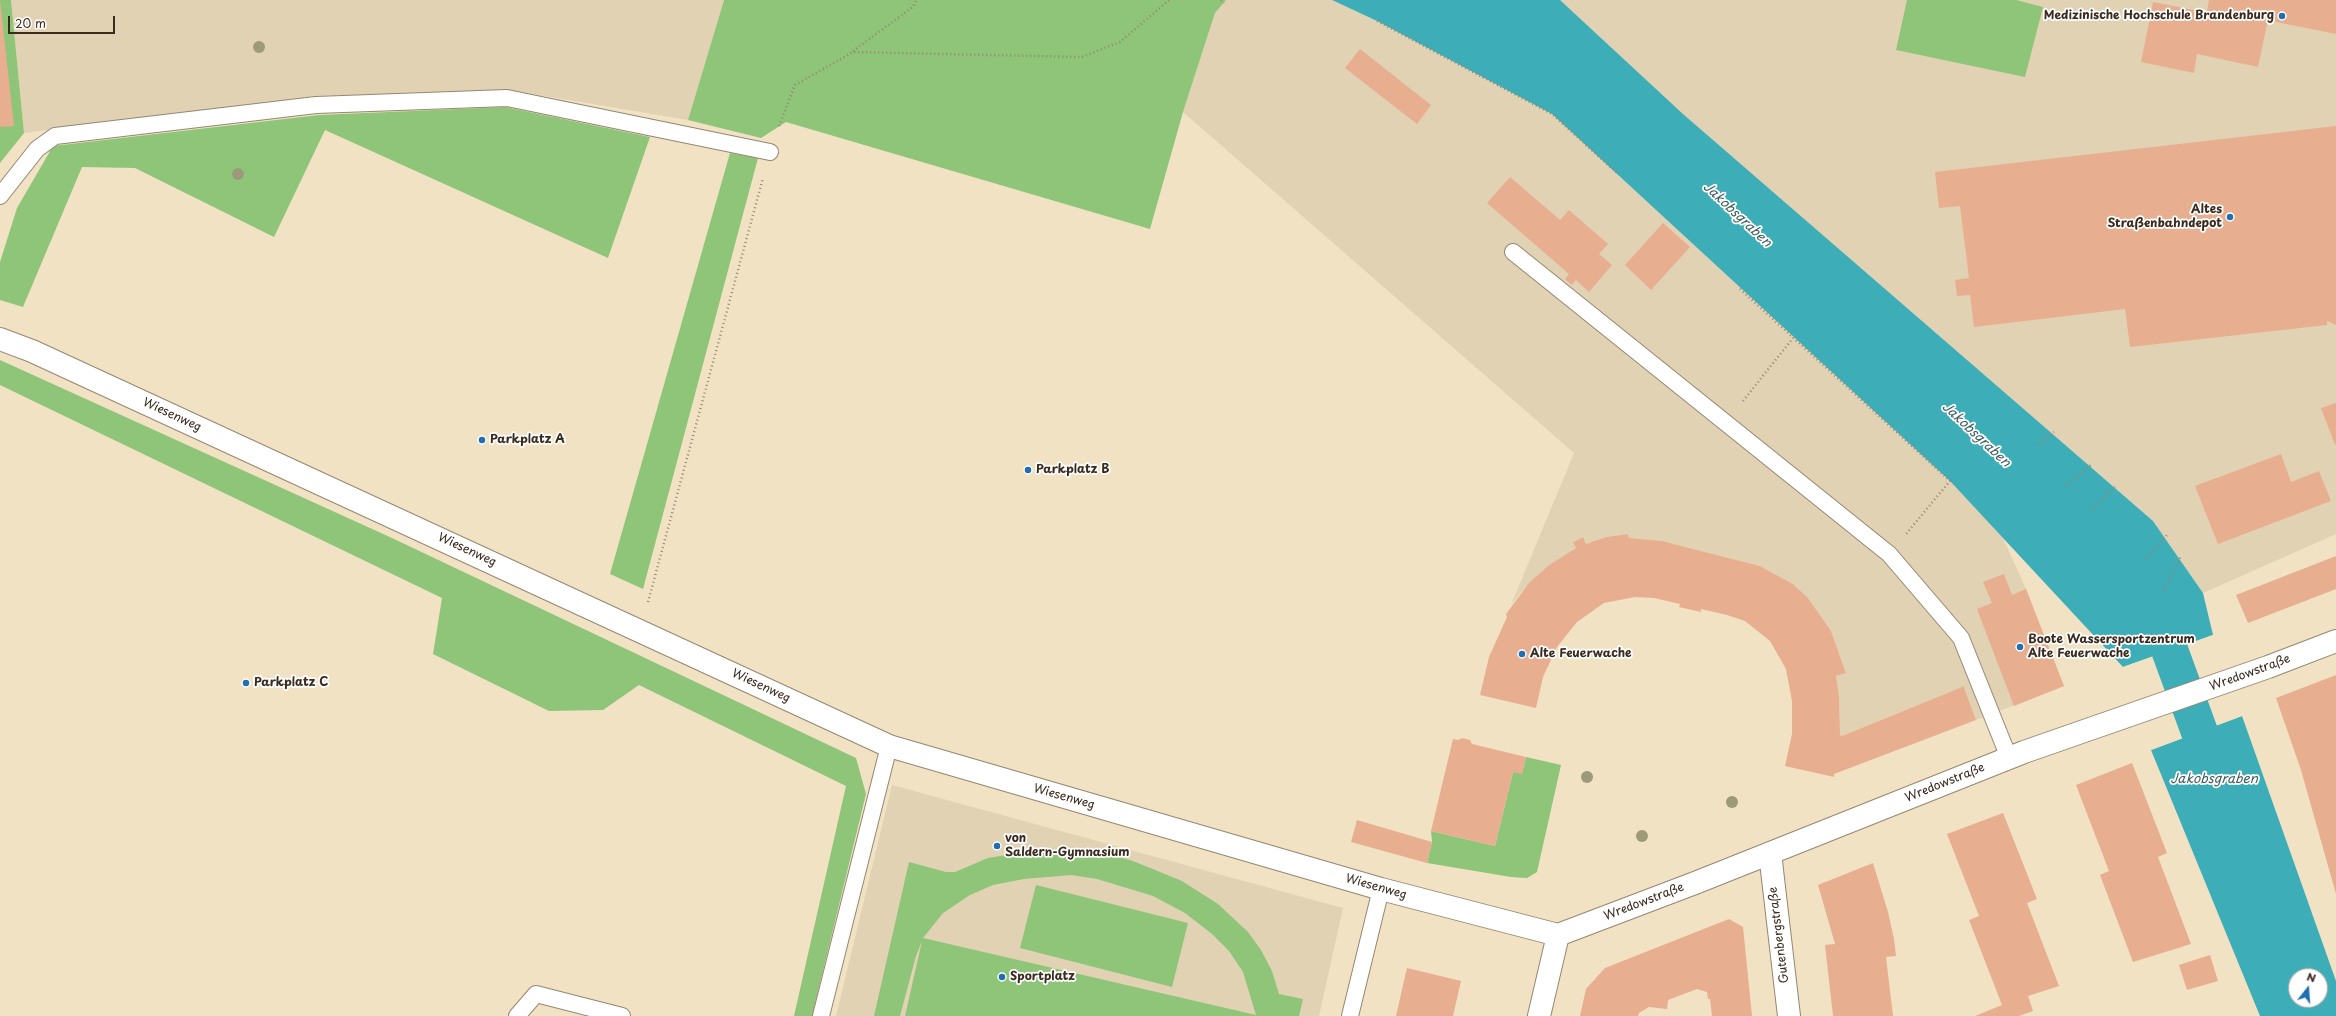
<!DOCTYPE html>
<html>
<head>
<meta charset="utf-8">
<style>
  body { margin:0 }
  #map { position:relative; width:2336px; height:1016px; overflow:hidden; background:#f1e2c4; font-family:"Playpen Sans",sans-serif }
  canvas { display:block }
  .north { position:absolute; left:2288px; top:968px; width:40px; height:40px; box-sizing:border-box; background:#fff; border:1px solid #b1aaa5; border-radius:50%; rotate:17deg; font-size:11px; font-weight:700; line-height:16px; text-align:center; color:#3b2a1e }
  .north::after { content:''; display:block; margin:auto; width:14px; height:18px; background:#1f6fb2; clip-path:polygon(50% 0,100% 100%,50% 72%,0 100%) }
  .scale { position:absolute; left:8px; top:16px; width:107px; height:18px; box-sizing:border-box; border:2px solid #3b2a1e; border-top:0; padding-left:5px; font-size:12px; line-height:14px; white-space:nowrap; color:#3b2a1e; -webkit-text-stroke:3px #fff; paint-order:stroke }
</style>
</head>
<body>
<div id="map">
<canvas width="2336" height="1016"></canvas>
<div class="north">N</div>
<div class="scale">20 m</div>
</div>
<script>
const context = document.querySelector('canvas').getContext('2d');
context.lineJoin = 'round';
function fill(path, color) {
  context.fillStyle = color;
  context.fill(path, 'evenodd');
}
function toPath(rows) {
  const path = new Path2D();
  for (const r of rows) {
    path.moveTo(r[0], r[1]);
    for (let i = 2; i < r.length; i += 2) path.lineTo(r[i], r[i + 1]);
  }
  return path;
}
function trace(path, color, width, dash) {
  context.strokeStyle = color;
  context.lineWidth = width;
  context.lineCap = dash ? 'butt' : 'round';
  context.setLineDash(dash || []);
  context.stroke(path);
}
function drawText(font, color, halo, rows, align = 'center') {
  context.font = font + ' "Playpen Sans",sans-serif';
  context.lineWidth = 3.5;
  context.setLineDash([]);
  context.textBaseline = 'middle';
  context.strokeStyle = halo;
  context.fillStyle = color;
  for (const [text, x, y, turn = 0] of rows) {
    context.save();
    context.translate(x, y);
    context.rotate((+turn || 0) * Math.PI / 180);
    context.textAlign = isNaN(turn) ? turn : align;
    if (halo) context.strokeText(text, 0, 0);
    context.fillText(text, 0, 0);
    context.restore();
  }
}
fill(toPath([
  [11,0,724,0,688,120,509,90,317,96,24,133],
  [1226,0,1332,0,1377,21,1552,114,1950,481,2002,536,2026,589,2064,686,1976,720,1963,685,1962,687,1842,736,1840,735,1839,696,1836,676,1846,673,1831,631,1808,598,1793,584,1760,566,1662,541,1629,538,1628,534,1606,537,1586,544,1583,537,1574,541,1576,548,1549,565,1523,590,1511,605,1574,453,1183,112,1215,13],
  [1560,0,2336,0,2336,534,2203,593,2153,521,1683,114],
  [892,785,1343,908,1319,1016,836,1016]
]), '#e2d2b4');
fill(toPath([
  [0,0,11,0,24,133,0,163],
  [724,0,1226,0,1215,13,1183,112,1150,229,786,122,761,138,688,120],
  [1907,0,2016,0,2043,7,2025,77,1896,50],
  [505,107,650,137,608,258,325,130,274,237,135,168,82,167,23,307,0,300,0,262,17,208,53,146,319,115],
  [730,153,758,158,643,589,610,574],
  [0,360,392,538,856,758,866,794,812,1016,794,1016,846,786,639,685,603,710,549,711,433,654,442,598,0,385],
  [1526,757,1561,765,1537,872,1527,878,1511,877,1427,863,1432,842,1431,831,1495,846,1513,772,1522,773],
  [1064,849,1109,854,1133,861,1182,881,1218,904,1248,932,1261,950,1272,971,1279,994,1303,999,1299,1016,905,1016,922,941,916,956,900,1016,874,1016,909,862,946,872,955,872,988,858,1036,850],
  [1071,875,1097,879,1153,896,1185,913,1212,934,1229,951,1243,972,1256,1015,923,938,943,913,970,895,993,885,1024,879],
  [1036,885,1188,923,1172,987,1020,948]
]), '#8ec578');
fill(toPath([
  [1332,0,1560,0,1683,114,2153,521,2203,593,2213,635,2123,667,1950,481,1552,114,1377,21],
  [2242,716,2336,981,2336,1016,2260,1016,2151,750],
  [2296,976,2320,976,2320,1000,2296,1000]
]), '#3dadb8');
fill(toPath([
  [2213,635,2214,636,2123,669,2123,667],
  [2241,714,2242,716,2151,750,2150,748]
]), '#f1e2c4');
trace(toPath([
  [2146,606,2159,621,2217,780]
]), '#3dadb8', 37);
fill(toPath([
  [0,0,14,126,0,127],
  [2209,0,2336,0,2336,34,2271,21,2270,24,2267,24,2258,67,2197,54,2194,73,2141,62,2153,2,2204,12,2207,11],
  [1360,49,1431,105,1417,124,1345,68],
  [2336,126,2336,325,2327,321,2327,325,2130,347,2125,309,1974,327,1970,295,1957,296,1955,280,1969,278,1960,206,1939,208,1935,172],
  [1510,177,1560,220,1569,210,1608,244,1599,254,1612,265,1589,292,1576,280,1572,285,1565,279,1569,274,1487,203],
  [1663,223,1690,247,1651,290,1625,265],
  [2336,403,2336,444,2335,445,2321,408],
  [2281,454,2291,482,2319,471,2331,501,2218,544,2195,486],
  [1628,534,1629,538,1662,541,1760,566,1793,584,1808,598,1831,631,1846,673,1836,676,1839,696,1840,735,1842,736,1962,687,1963,685,1976,720,1834,774,1834,777,1785,766,1792,734,1792,701,1786,669,1770,641,1745,621,1727,615,1701,609,1701,612,1679,607,1680,604,1654,598,1635,597,1604,603,1577,622,1557,647,1543,677,1536,708,1480,695,1489,657,1507,617,1506,614,1529,583,1549,565,1576,548,1573,542,1583,537,1586,544,1606,537],
  [2336,556,2336,589,2248,623,2236,595],
  [2004,574,2012,595,2026,589,2064,686,2014,706,1977,609,1992,603,1983,582],
  [2336,675,2336,894,2301,770,2276,698],
  [1462,738,1470,740,1472,744,1526,757,1522,774,1513,772,1495,846,1431,831,1453,739,1458,740],
  [2132,763,2167,853,2158,857,2191,944,2133,962,2100,875,2109,871,2076,785],
  [2003,813,2037,899,2027,903,2059,986,2028,996,2033,1011,2019,1016,1975,1016,2002,1005,1969,920,1979,916,1947,834],
  [1357,820,1432,842,1427,863,1351,842],
  [1873,863,1888,912,1894,939,1896,956,1886,957,1893,1016,1833,1016,1825,945,1835,944,1818,885],
  [1729,919,1743,927,1752,1016,1712,1016,1710,999,1708,999,1707,992,1697,989,1668,1000,1667,1009,1649,1007,1639,1013,1638,1016,1580,1016,1586,989,1605,968],
  [2210,955,2218,981,2187,990,2179,965],
  [1407,968,1461,981,1453,1016,1396,1016]
]), '#e7ae8f');
const service = toPath([
  [0,196,37,149,55,136,316,105,507,98,770,152],
  [1513,252,1889,554,1961,638,2009,758],
  [517,1016,536,994,622,1016],
  [821,1016,889,746],
  [1350,1016,1381,889]
]);
const minor = toPath([
  [0,339,32,351,889,746,1381,889,1558,935],
  [1770,853,1789,1016],
  [1558,935,1695,883,2024,752,2268,667,2336,641],
  [1539,1016,1558,935]
]);
trace(service, '#968671', 18);
trace(minor, '#968671', 24);
trace(toPath([
  [1221,0,1224,3],
  [1377,21,1552,114,1617,173],
  [853,51,913,7,916,0],
  [779,126,795,85,853,52,1082,57,1120,42,1169,0],
  [1740,289,1950,481,1906,534],
  [1743,401,1793,338],
  [2038,445,2054,432],
  [2065,486,2091,465],
  [2092,510,2115,487],
  [2145,560,2167,535],
  [2164,591,2181,556],
  [648,602,763,178]
]), '#968671', 2.5, [1, 3]);
trace(service, '#fff', 16);
trace(minor, '#fff', 22);
context.fillStyle = '#9d9a7a';
for (const [x, y] of [
  [259,47],
  [238,174],
  [1587,777],
  [1732,802],
  [1642,836]
]) {
  context.beginPath();
  context.arc(x, y, 6, 0, 2 * Math.PI);
  context.fill();
}
for (const [x, y, r, color] of [
  [2282,16,4,"#1f6fb2"],
  [2230,217,4,"#1f6fb2"],
  [482,440,4,"#1f6fb2"],
  [1028,470,4,"#1f6fb2"],
  [2020,647,4,"#1f6fb2"],
  [1522,654,4,"#1f6fb2"],
  [246,683,4,"#1f6fb2"],
  [997,846,4,"#1f6fb2"],
  [1002,977,4,"#1f6fb2"]
]) {
  const dot = new Path2D();
  dot.arc(x, y, r, 0, 2 * Math.PI);
  context.fillStyle = color;
  context.fill(dot);
  trace(dot, '#fff', 1.5);
}
drawText('bold 12px', '#3b2a1e', '#fff', [
  ["Medizinische Hochschule Brandenburg",2274,16,"right"],
  ["Altes",2222,210,"right"],
  ["Straßenbahndepot",2222,224,"right"],
  ["Parkplatz A",490,440],
  ["Parkplatz B",1036,470],
  ["Boote Wassersportzentrum",2028,640],
  ["Alte Feuerwache",2028,654],
  ["Alte Feuerwache",1530,654],
  ["Parkplatz C",254,683],
  ["von",1005,839],
  ["Saldern-Gymnasium",1005,853],
  ["Sportplatz",1010,977]
], 'left');
drawText('12px', '#3b2a1e', '#fff', [
  ["Wiesenweg",172,415,25],
  ["Wiesenweg",467,550,25],
  ["Wredowstraße",2250,673,-20],
  ["Wiesenweg",761,686,25],
  ["Wredowstraße",1945,783,-22],
  ["Wiesenweg",1064,797,16],
  ["Wiesenweg",1376,887,16],
  ["Wredowstraße",1644,902,-21],
  ["Gutenbergstraße",1779,935,-97]
]);
drawText('italic 13px', '#3c5e5c', '#fff', [
  ["Jakobsgraben",1737,215,43],
  ["Jakobsgraben",1976,435,43],
  ["Jakobsgraben",2214,779]
]);
</script>
</body>
</html>
